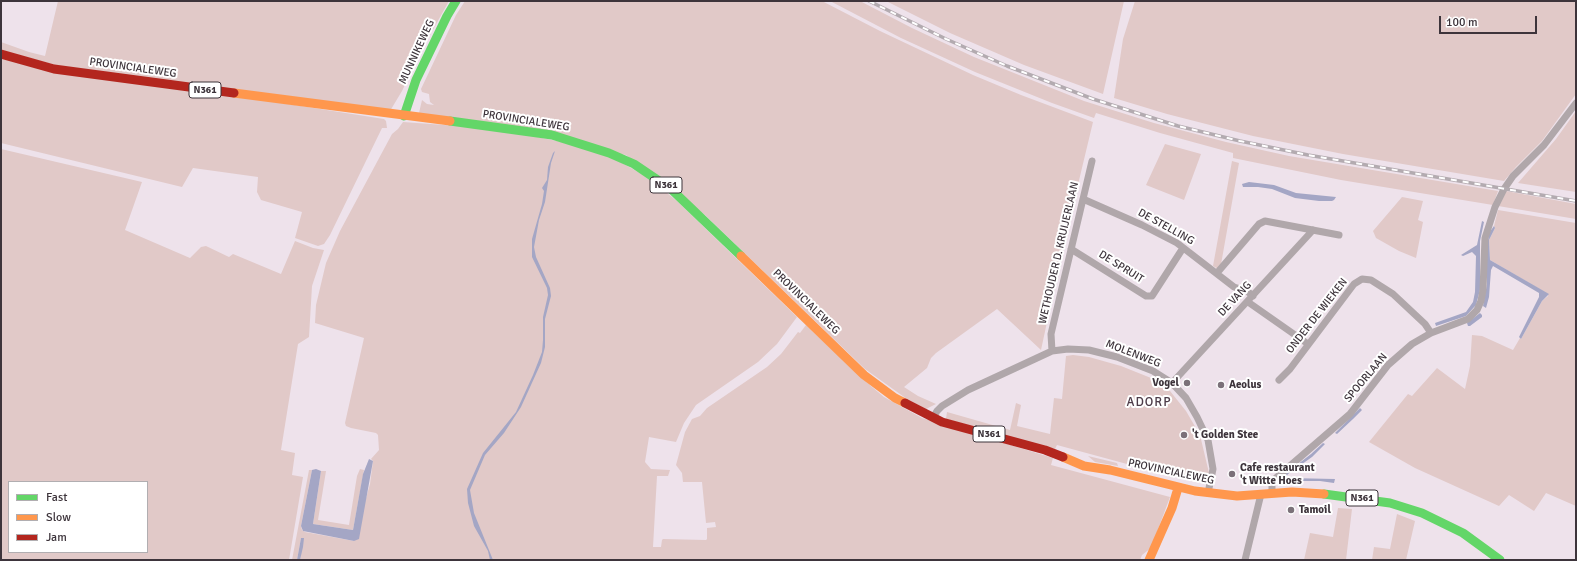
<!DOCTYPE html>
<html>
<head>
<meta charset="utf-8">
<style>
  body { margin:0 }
  #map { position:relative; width:1577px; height:561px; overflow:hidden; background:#eee2eb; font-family:Signika,sans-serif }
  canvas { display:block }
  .frame { position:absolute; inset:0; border:2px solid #3d343b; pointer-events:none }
  .legend { position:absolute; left:8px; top:481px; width:140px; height:72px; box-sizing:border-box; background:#fff; border:1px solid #b1aeb1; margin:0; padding:5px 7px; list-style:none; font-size:12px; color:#3d343b }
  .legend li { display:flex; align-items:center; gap:8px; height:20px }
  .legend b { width:20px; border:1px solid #b1aeb1 }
  .scale { position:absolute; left:1439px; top:16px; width:98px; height:18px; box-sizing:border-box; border:2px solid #3d343b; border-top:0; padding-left:5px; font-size:12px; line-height:14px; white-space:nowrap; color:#3d343b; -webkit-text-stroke:3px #fff; paint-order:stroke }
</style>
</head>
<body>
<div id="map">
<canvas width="1577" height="561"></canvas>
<div class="frame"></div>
<ul class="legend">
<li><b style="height:5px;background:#63d668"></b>Fast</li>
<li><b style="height:5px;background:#ff974d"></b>Slow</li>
<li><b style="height:5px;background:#b3261e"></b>Jam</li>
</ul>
<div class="scale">100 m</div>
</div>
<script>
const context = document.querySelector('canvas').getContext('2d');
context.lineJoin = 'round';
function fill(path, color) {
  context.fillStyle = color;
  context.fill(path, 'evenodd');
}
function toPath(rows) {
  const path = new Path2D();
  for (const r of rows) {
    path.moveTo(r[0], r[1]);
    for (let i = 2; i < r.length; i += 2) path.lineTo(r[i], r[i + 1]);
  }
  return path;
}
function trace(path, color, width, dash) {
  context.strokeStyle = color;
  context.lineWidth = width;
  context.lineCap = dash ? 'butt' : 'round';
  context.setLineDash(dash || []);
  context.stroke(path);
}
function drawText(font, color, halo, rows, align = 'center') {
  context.font = font + ' Signika,sans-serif';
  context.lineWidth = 4;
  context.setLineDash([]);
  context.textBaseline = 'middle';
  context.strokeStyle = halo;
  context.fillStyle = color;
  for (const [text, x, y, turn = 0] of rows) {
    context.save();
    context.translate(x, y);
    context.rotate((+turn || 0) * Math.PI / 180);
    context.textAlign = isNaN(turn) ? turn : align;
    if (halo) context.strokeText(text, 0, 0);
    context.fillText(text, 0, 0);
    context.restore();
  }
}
fill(toPath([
  [58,1,449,1,420,53,402,91,390,111,55,65,1,50,1,42,29,52,45,56],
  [465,1,822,1,880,31,973,75,1021,95,1093,122,1064,243,1041,350,997,309,936,353,931,358,927,368,904,387,918,396,936,404,926,409,907,399,865,369,705,215,626,155,419,113,422,100,427,104,434,105,430,102,429,94,422,92,421,89,456,15],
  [830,1,860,1,912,28,974,57,1084,101,1154,123,1226,142,1289,156,1498,191,1493,205,1341,180,1233,158,1233,153,1160,133,1096,113,1094,118,1052,103,975,72,901,38],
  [886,1,1124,1,1103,94,1024,65,950,33],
  [1135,1,1576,1,1576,94,1542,141,1516,167,1504,181,1343,154,1253,136,1167,114,1114,98,1123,39],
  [1,59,384,119,386,121,387,128,382,128,330,235,324,244,318,246,295,238,302,212,261,200,257,192,258,177,193,168,182,187,1,143],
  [1576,111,1576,192,1518,183,1556,139],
  [403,122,458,126,554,139,615,159,647,177,677,201,797,317,777,344,758,362,696,405,684,423,676,442,649,437,645,462,651,469,670,470,668,476,657,476,653,547,661,547,662,540,663,539,706,540,707,539,707,528,716,527,715,522,706,523,702,482,683,482,682,473,676,465,685,432,692,419,700,416,707,408,767,367,781,354,798,332,800,333,806,325,872,387,884,397,922,418,1053,458,1051,465,1170,497,1151,548,1142,555,1140,560,300,560,303,538,301,538,297,560,292,560,309,470,312,470,301,526,302,530,305,532,354,541,370,484,373,461,371,459,379,450,378,435,376,433,351,428,346,426,345,423,364,338,315,323,316,305,326,263,340,231,392,134,398,129],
  [1165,144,1201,154,1184,200,1146,185],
  [1,149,142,182,125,230,190,258,201,247,206,246,229,257,233,254,281,274,295,241,313,248,324,250,312,286,309,337,298,344,281,450,295,453,292,475,303,477,289,560,1,560],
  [9,482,147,482,147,552,9,552],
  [1232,161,1239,163,1220,270,1213,266],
  [1506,191,1576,204,1576,219,1498,206],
  [1402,197,1423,201,1418,220,1423,222,1416,258,1399,251,1376,238,1373,231],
  [1498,210,1576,223,1576,506,1546,493,1534,511,1509,495,1499,506,1415,468,1369,442,1408,394,1412,396,1437,368,1465,389,1470,366,1472,335,1482,336,1513,350,1520,338,1521,339,1542,301,1548,296,1548,294,1490,260,1489,240,1495,228,1494,226],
  [1073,355,1089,357,1121,366,1156,380,1170,391,1186,411,1200,435,1209,473,1206,483,1149,470,1057,445,1055,449,946,419,947,412,1010,430,1016,403,1021,405,1017,426,1050,434,1054,398,1062,399,1066,356],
  [1088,456,1117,463,1118,466,1095,462],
  [360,469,364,470,353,530,313,524,321,471,326,471,318,520,349,525,357,476],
  [1338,508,1352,509,1346,560,1304,560,1310,533,1333,537],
  [1397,514,1415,521,1406,560,1372,560,1374,547,1390,549]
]), '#e1c9c8');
fill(toPath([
  [555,151,551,163,545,202,539,220,534,247,536,257,550,288,551,296,545,319,545,347,541,363,521,407,504,433,485,455,470,490,474,513,493,560,490,560,488,551,474,526,468,503,467,489,483,453,516,412,533,375,542,352,543,340,543,317,548,295,547,288,532,257,532,239,542,204,544,191,542,188,547,180,548,167,553,153],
  [1249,182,1274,185,1296,193,1336,197,1334,200,1332,201,1319,201,1295,198,1272,189,1258,187,1243,187,1242,184],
  [1482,221,1484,222,1480,241,1480,290,1476,305,1466,316,1436,326,1435,323,1466,312,1473,302,1475,292,1476,256,1472,252,1463,256,1461,255,1477,245],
  [1494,226,1495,228,1489,240,1490,260,1549,294,1542,301,1521,339,1519,337,1539,297,1539,293,1493,266,1491,270,1489,297,1486,308,1483,306,1487,284,1487,247,1489,233],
  [1480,313,1482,315,1482,317,1470,326,1468,326,1467,323],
  [1360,408,1362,410,1353,419,1337,434,1335,433],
  [1323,443,1325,444,1312,457,1288,474,1286,477,1288,478,1335,479,1334,483,1320,481,1284,481,1283,480,1284,475,1311,454],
  [369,459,373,461,359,539,354,541,303,531,301,526,312,470,316,469,321,471,313,524,353,530,363,474],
  [301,538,304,538,303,547,300,560,297,560]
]), '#a4a6c5');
trace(toPath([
  [1083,199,1142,225,1177,243,1234,287,1247,291,1253,296],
  [1071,249,1146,296,1152,296,1183,248],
  [1217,273,1259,224,1265,221,1339,235],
  [1248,302,1308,344],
  [1052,351,1051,334,1092,161],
  [1279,380,1290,369,1354,284,1362,279,1371,280,1393,294,1425,324,1431,333],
  [1172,383,1313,230],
  [933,418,937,411,942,406,968,390,1052,351,1068,349,1089,350,1117,357,1153,371,1172,383,1186,398,1197,417,1208,440,1213,469,1208,493],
  [1272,493,1272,483,1276,478,1350,414,1388,365,1412,344,1431,333,1468,319,1477,310,1481,301,1483,290,1485,238,1495,207,1504,189,1513,176,1544,145,1576,103],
  [1245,560,1261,494]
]), '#b0a7aa', 7);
trace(toPath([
  [404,116,416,80,447,16,456,1],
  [450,121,552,135,609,153,634,164,671,189,741,256],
  [1324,494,1390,503,1422,513,1463,533,1500,560]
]), '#63d668', 9);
trace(toPath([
  [234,93,450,121],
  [741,256,864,375,895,398,905,403],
  [1063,457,1084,466,1110,470,1195,491,1237,496,1292,492,1324,494],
  [1149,560,1172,508,1178,488]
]), '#ff974d', 9);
trace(toPath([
  [1,54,54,69,234,93],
  [905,403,942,422,1045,450,1063,457]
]), '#b3261e', 9);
const rail = toPath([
  [869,1,946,39,1007,66,1093,99,1178,126,1240,141,1308,155,1576,201]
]);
trace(rail, '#b3abb0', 3.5);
trace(rail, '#fff', 2, [6]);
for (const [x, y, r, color] of [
  [1187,383,4,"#7b7179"],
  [1221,385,4,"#7b7179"],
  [1184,435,4,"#7b7179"],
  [1232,474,4,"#7b7179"],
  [1291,510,4,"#7b7179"]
]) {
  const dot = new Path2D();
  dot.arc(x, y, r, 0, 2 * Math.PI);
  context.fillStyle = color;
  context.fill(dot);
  trace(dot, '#fff', 1.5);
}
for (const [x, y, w] of [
  [205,90,32],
  [666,185,32],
  [989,434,32],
  [1362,498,32]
]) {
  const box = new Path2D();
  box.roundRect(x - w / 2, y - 8, w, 16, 3);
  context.fillStyle = '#fff';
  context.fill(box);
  trace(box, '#3d343b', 1);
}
drawText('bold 10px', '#3d343b', null, [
  ["N361",205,90],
  ["N361",666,185],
  ["N361",989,434],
  ["N361",1362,498]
]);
drawText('11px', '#3d343b', '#fff', [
  ["MUNNIKEWEG",417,52,-65],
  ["PROVINCIALEWEG",133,68,8],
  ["PROVINCIALEWEG",526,121,9],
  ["DE STELLING",1166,227,29],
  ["WETHOUDER D. KRUIJERLAAN",1059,253,-77],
  ["DE SPRUIT",1121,267,32],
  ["DE VANG",1235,299,-47],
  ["PROVINCIALEWEG",806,302,44],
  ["ONDER DE WIEKEN",1317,316,-52],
  ["MOLENWEG",1133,354,21],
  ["SPOORLAAN",1366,378,-50],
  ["PROVINCIALEWEG",1171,472,12]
]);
drawText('bold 11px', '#3d343b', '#fff', [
  ["Vogel",1179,383,"right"],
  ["Aeolus",1229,385],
  ["'t Golden Stee",1192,435],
  ["Cafe restaurant",1240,468],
  ["'t Witte Hoes",1240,481],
  ["Tamoil",1299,510]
], 'left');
context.letterSpacing = '1px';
drawText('13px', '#4d3c49', '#fff', [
  ["ADORP",1149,403]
]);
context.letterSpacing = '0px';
</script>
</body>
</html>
